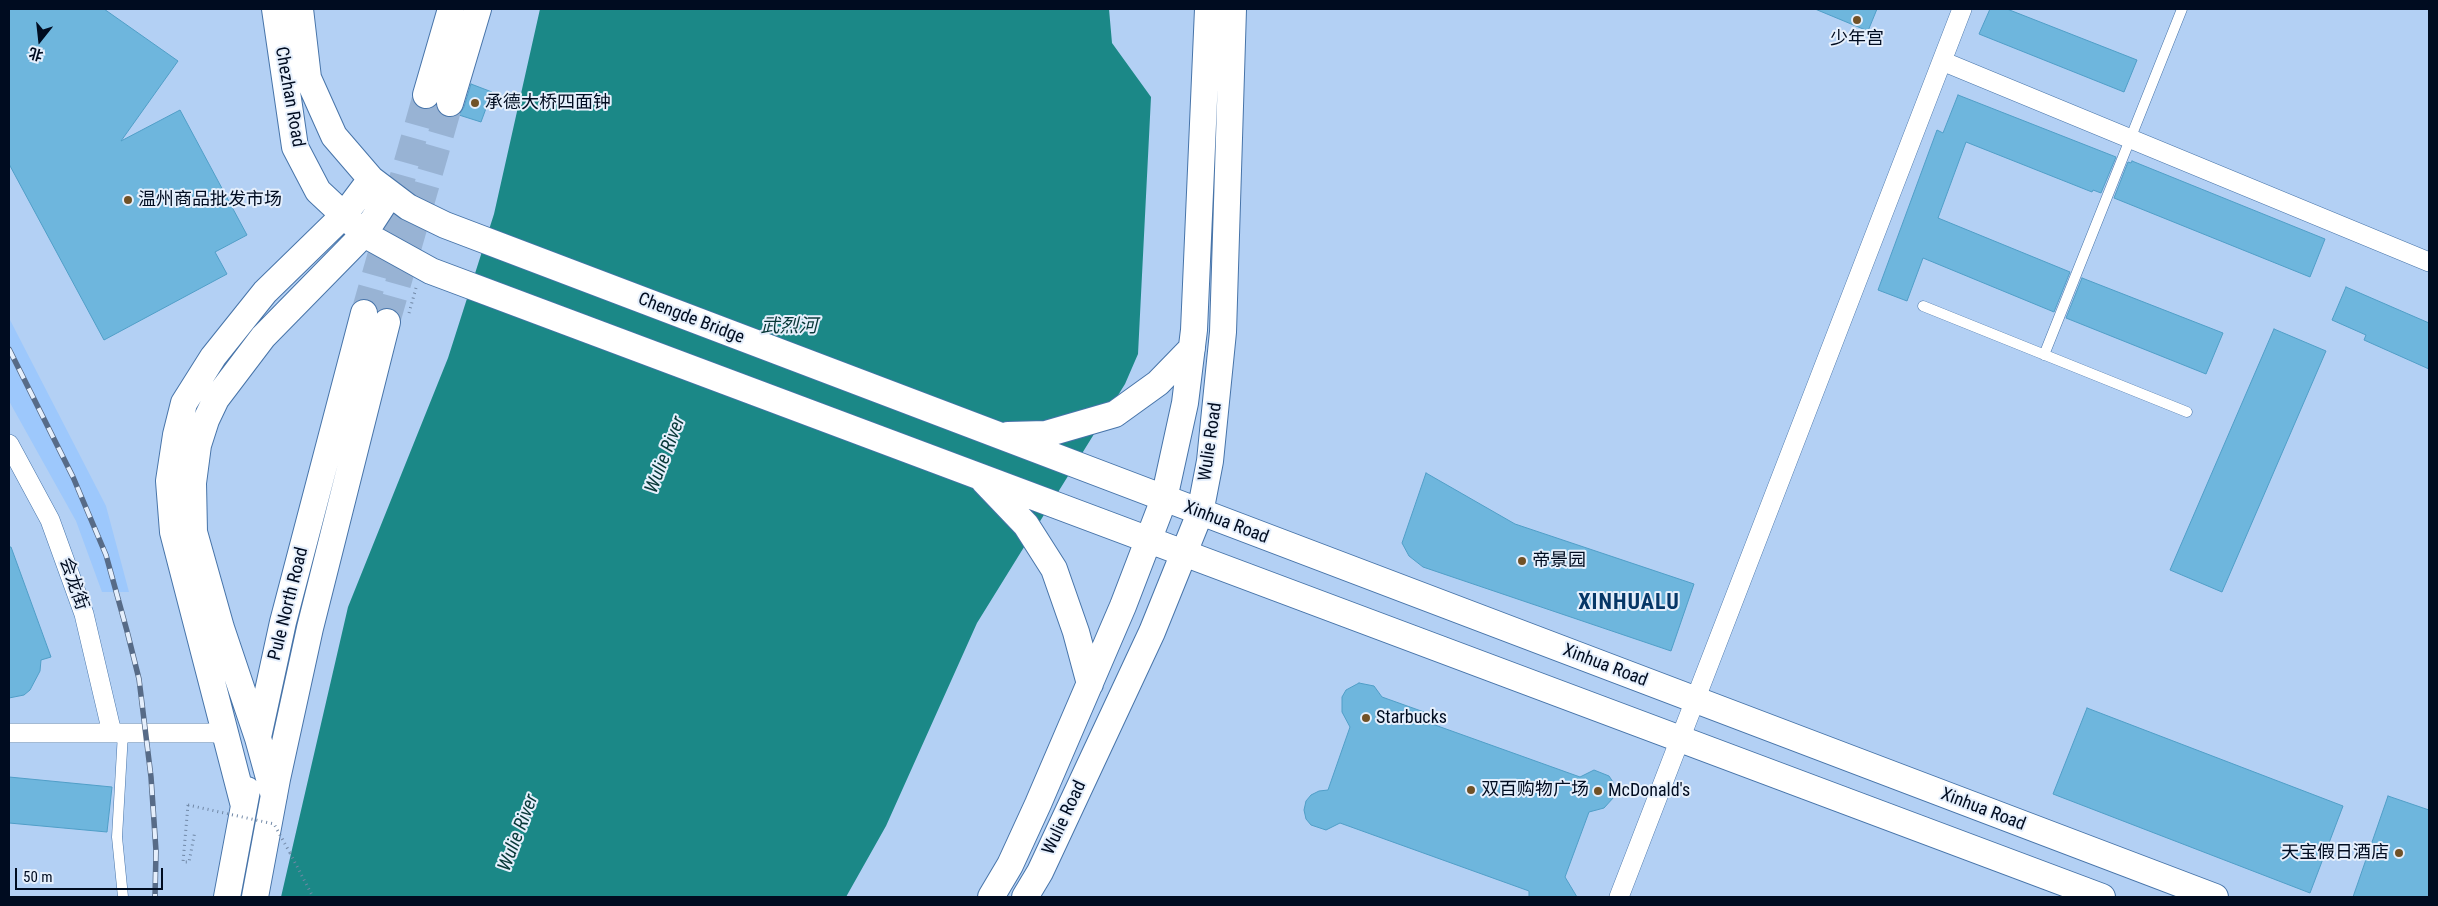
<!DOCTYPE html>
<html>
<head>
<meta charset="utf-8">
<style>
  body { margin:0 }
  #map { position:relative; width:2438px; height:906px; overflow:hidden; background:#b3d0f4; font-family:"Roboto Condensed","Noto Sans SC",sans-serif }
  canvas { display:block }
  .frame { position:absolute; inset:0; border:10px solid #000c20; pointer-events:none }
  .north { position:absolute; left:15px; top:15px; width:50px; height:50px; -webkit-text-stroke:4px #e5effc; paint-order:stroke; rotate:196deg; font-size:14px; font-weight:700; line-height:20px; text-align:center; color:#000c20 }
  .north::after { content:''; display:block; margin:auto; width:18px; height:22px; background:#000c20; clip-path:polygon(50% 0,100% 100%,50% 72%,0 100%) }
  .scale { position:absolute; left:15px; top:868px; width:148px; height:22px; box-sizing:border-box; border:2px solid #000c20; border-top:0; padding-left:6px; font-size:15px; line-height:18px; white-space:nowrap; color:#000c20; -webkit-text-stroke:4px #e5effc; paint-order:stroke }
</style>
</head>
<body>
<div id="map">
<canvas width="2438" height="906"></canvas>
<div class="frame"></div>
<div class="north">北</div>
<div class="scale">50 m</div>
</div>
<script>
const context = document.querySelector('canvas').getContext('2d');
context.lineJoin = 'round';
function fill(path, color) {
  context.fillStyle = color;
  context.fill(path, 'evenodd');
}
function toPath(rows) {
  const path = new Path2D();
  for (const r of rows) {
    path.moveTo(r[0], r[1]);
    for (let i = 2; i < r.length; i += 2) path.lineTo(r[i], r[i + 1]);
  }
  return path;
}
function trace(path, color, width, dash) {
  context.strokeStyle = color;
  context.lineWidth = width;
  context.lineCap = dash ? 'butt' : 'round';
  context.setLineDash(dash || []);
  context.stroke(path);
}
function drawText(font, color, halo, rows, align = 'center') {
  context.font = font + ' "Roboto Condensed","Noto Sans SC",sans-serif';
  context.lineWidth = 4;
  context.setLineDash([]);
  context.textBaseline = 'middle';
  context.strokeStyle = halo;
  context.fillStyle = color;
  for (const [text, x, y, turn = 0] of rows) {
    context.save();
    context.translate(x, y);
    context.rotate((+turn || 0) * Math.PI / 180);
    context.textAlign = isNaN(turn) ? turn : align;
    if (halo) context.strokeText(text, 0, 0);
    context.fillText(text, 0, 0);
    context.restore();
  }
}
fill(toPath([
  [9,318,106,506,129,592,102,592,76,521,9,401]
]), '#9dc8fc');
fill(toPath([
  [540,9,1109,9,1112,43,1151,97,1138,354,1125,384,977,623,886,826,846,897,281,897,348,607,448,358,494,214]
]), '#1b8887');
const building = toPath([
  [9,9,104,9,178,61,121,141,180,110,247,235,215,252,227,274,104,340,9,164,9,9],
  [1815,9,1877,9,1868,31,1815,9],
  [1990,9,2007,9,2137,60,2124,92,1979,34,1990,9],
  [471,84,492,92,481,122,459,115,464,107,471,84],
  [1958,95,2116,157,2101,193,2093,190,2092,192,1966,142,1938,218,2070,272,2054,312,1923,258,1907,301,1878,290,1937,130,1943,133,1958,95],
  [2132,161,2325,239,2310,277,2114,198,2128,162,2131,163,2132,161],
  [2082,278,2223,333,2206,374,2066,318,2082,278],
  [2346,287,2429,323,2429,369,2364,340,2366,335,2332,320,2346,287],
  [2274,329,2326,351,2222,592,2170,570,2274,329],
  [1426,473,1515,524,1694,584,1671,651,1423,567,1409,556,1402,543,1426,473],
  [9,547,11,547,51,657,41,660,40,671,30,690,24,695,9,698,9,547],
  [1359,683,1374,686,1382,697,1424,712,1421,720,1580,777,1594,770,1609,776,1613,782,1614,797,1604,808,1589,812,1565,877,1577,897,1529,897,1529,891,1340,823,1326,830,1311,825,1306,819,1304,810,1306,801,1311,795,1319,791,1328,790,1350,727,1342,712,1342,697,1346,690,1359,683],
  [2087,708,2343,806,2310,893,2053,794,2087,708],
  [9,777,112,787,107,832,9,823,9,777],
  [2388,796,2429,810,2429,897,2353,897,2388,796]
]);
fill(building, '#6eb6dd');
trace(building, '#509ec7', 1);
trace(toPath([
  [364,313,426,95],
  [387,322,450,103]
]), '#98b3d4', 26, [26, 13]);
const lane = toPath([
  [1923,306,2187,412],
  [2044,355,2182,9],
  [123,897,117,837,123,733]
]);
const street = toPath([
  [1942,61,2429,262],
  [9,444,50,520,84,614,112,733],
  [9,733,225,733],
  [1619,897,1962,9]
]);
const secondary = toPath([
  [275,9,295,147,318,191,364,234,431,271,2102,897],
  [300,9,308,78,334,136,371,179,408,207,445,225,2215,897],
  [426,95,451,9],
  [450,103,478,9],
  [1008,435,1046,434,1115,414,1158,383,1192,348],
  [984,481,1026,525,1054,569,1076,632,1090,684],
  [258,737,283,622,364,313],
  [274,796,258,738,221,628,194,532,193,483,198,445,206,420,216,399,263,337,364,234,390,194],
  [244,806,173,532,169,481,176,435,184,403,213,357,265,292,344,215,371,179],
  [227,897,247,790],
  [255,897,277,779,310,628,387,322],
  [991,897,1010,865,1038,804,1123,606,1164,499,1185,403,1194,330,1208,9],
  [1025,897,1040,872,1152,632,1200,513,1210,461,1223,332,1233,9]
]);
trace(lane, '#4774a9', 11);
trace(street, '#4774a9', 20);
trace(secondary, '#4774a9', 28);
trace(toPath([
  [409,313,416,288],
  [188,805,183,862,189,862,195,831],
  [290,853,313,897]
]), '#7188a6', 3, [1, 4]);
trace(lane, '#fff', 10);
trace(street, '#fff', 19);
trace(secondary, '#fff', 26);
const rail = toPath([
  [9,349,73,477,106,555,127,631,139,679,151,777,156,851,155,897]
]);
trace(rail, '#576b87', 5.5);
trace(rail, '#e5effc', 4, [11]);
trace(toPath([
  [188,805,274,824,290,853]
]), '#7188a6', 3, [1, 4]);
for (const [x, y, r, color] of [
  [1857,20,5,"#715227"],
  [475,103,5,"#715227"],
  [128,200,5,"#715227"],
  [1522,561,5,"#715227"],
  [1366,718,5,"#715227"],
  [1471,790,5,"#715227"],
  [1598,791,5,"#715227"],
  [2399,853,5,"#715227"]
]) {
  const dot = new Path2D();
  dot.arc(x, y, r, 0, 2 * Math.PI);
  context.fillStyle = color;
  context.fill(dot);
  trace(dot, '#e5effc', 2);
}
drawText('18px', '#000c20', '#e5effc', [
  ["少年宫",1857,39,"center"],
  ["承德大桥四面钟",485,103],
  ["温州商品批发市场",138,200],
  ["帝景园",1532,561],
  ["Starbucks",1376,718],
  ["双百购物广场",1481,790],
  ["McDonald's",1608,791],
  ["天宝假日酒店",2389,853,"right"]
], 'left');
drawText('18px', '#000c20', '#e5effc', [
  ["Chezhan Road",289,97,80],
  ["Chengde Bridge",691,319,21],
  ["Wulie Road",1211,442,-82],
  ["Xinhua Road",1226,523,21],
  ["会龙街",73,584,71],
  ["Pule North Road",289,604,-76],
  ["Xinhua Road",1605,666,21],
  ["Xinhua Road",1983,810,21],
  ["Wulie Road",1065,818,-65]
]);
drawText('italic 19px', '#073737', '#e5effc', [
  ["武烈河",789,327],
  ["Wulie River",666,455,-69],
  ["Wulie River",519,833,-69]
]);
context.letterSpacing = '1px';
drawText('bold 22px', '#063767', '#e5effc', [
  ["XINHUALU",1629,603]
]);
context.letterSpacing = '0px';
</script>
</body>
</html>
